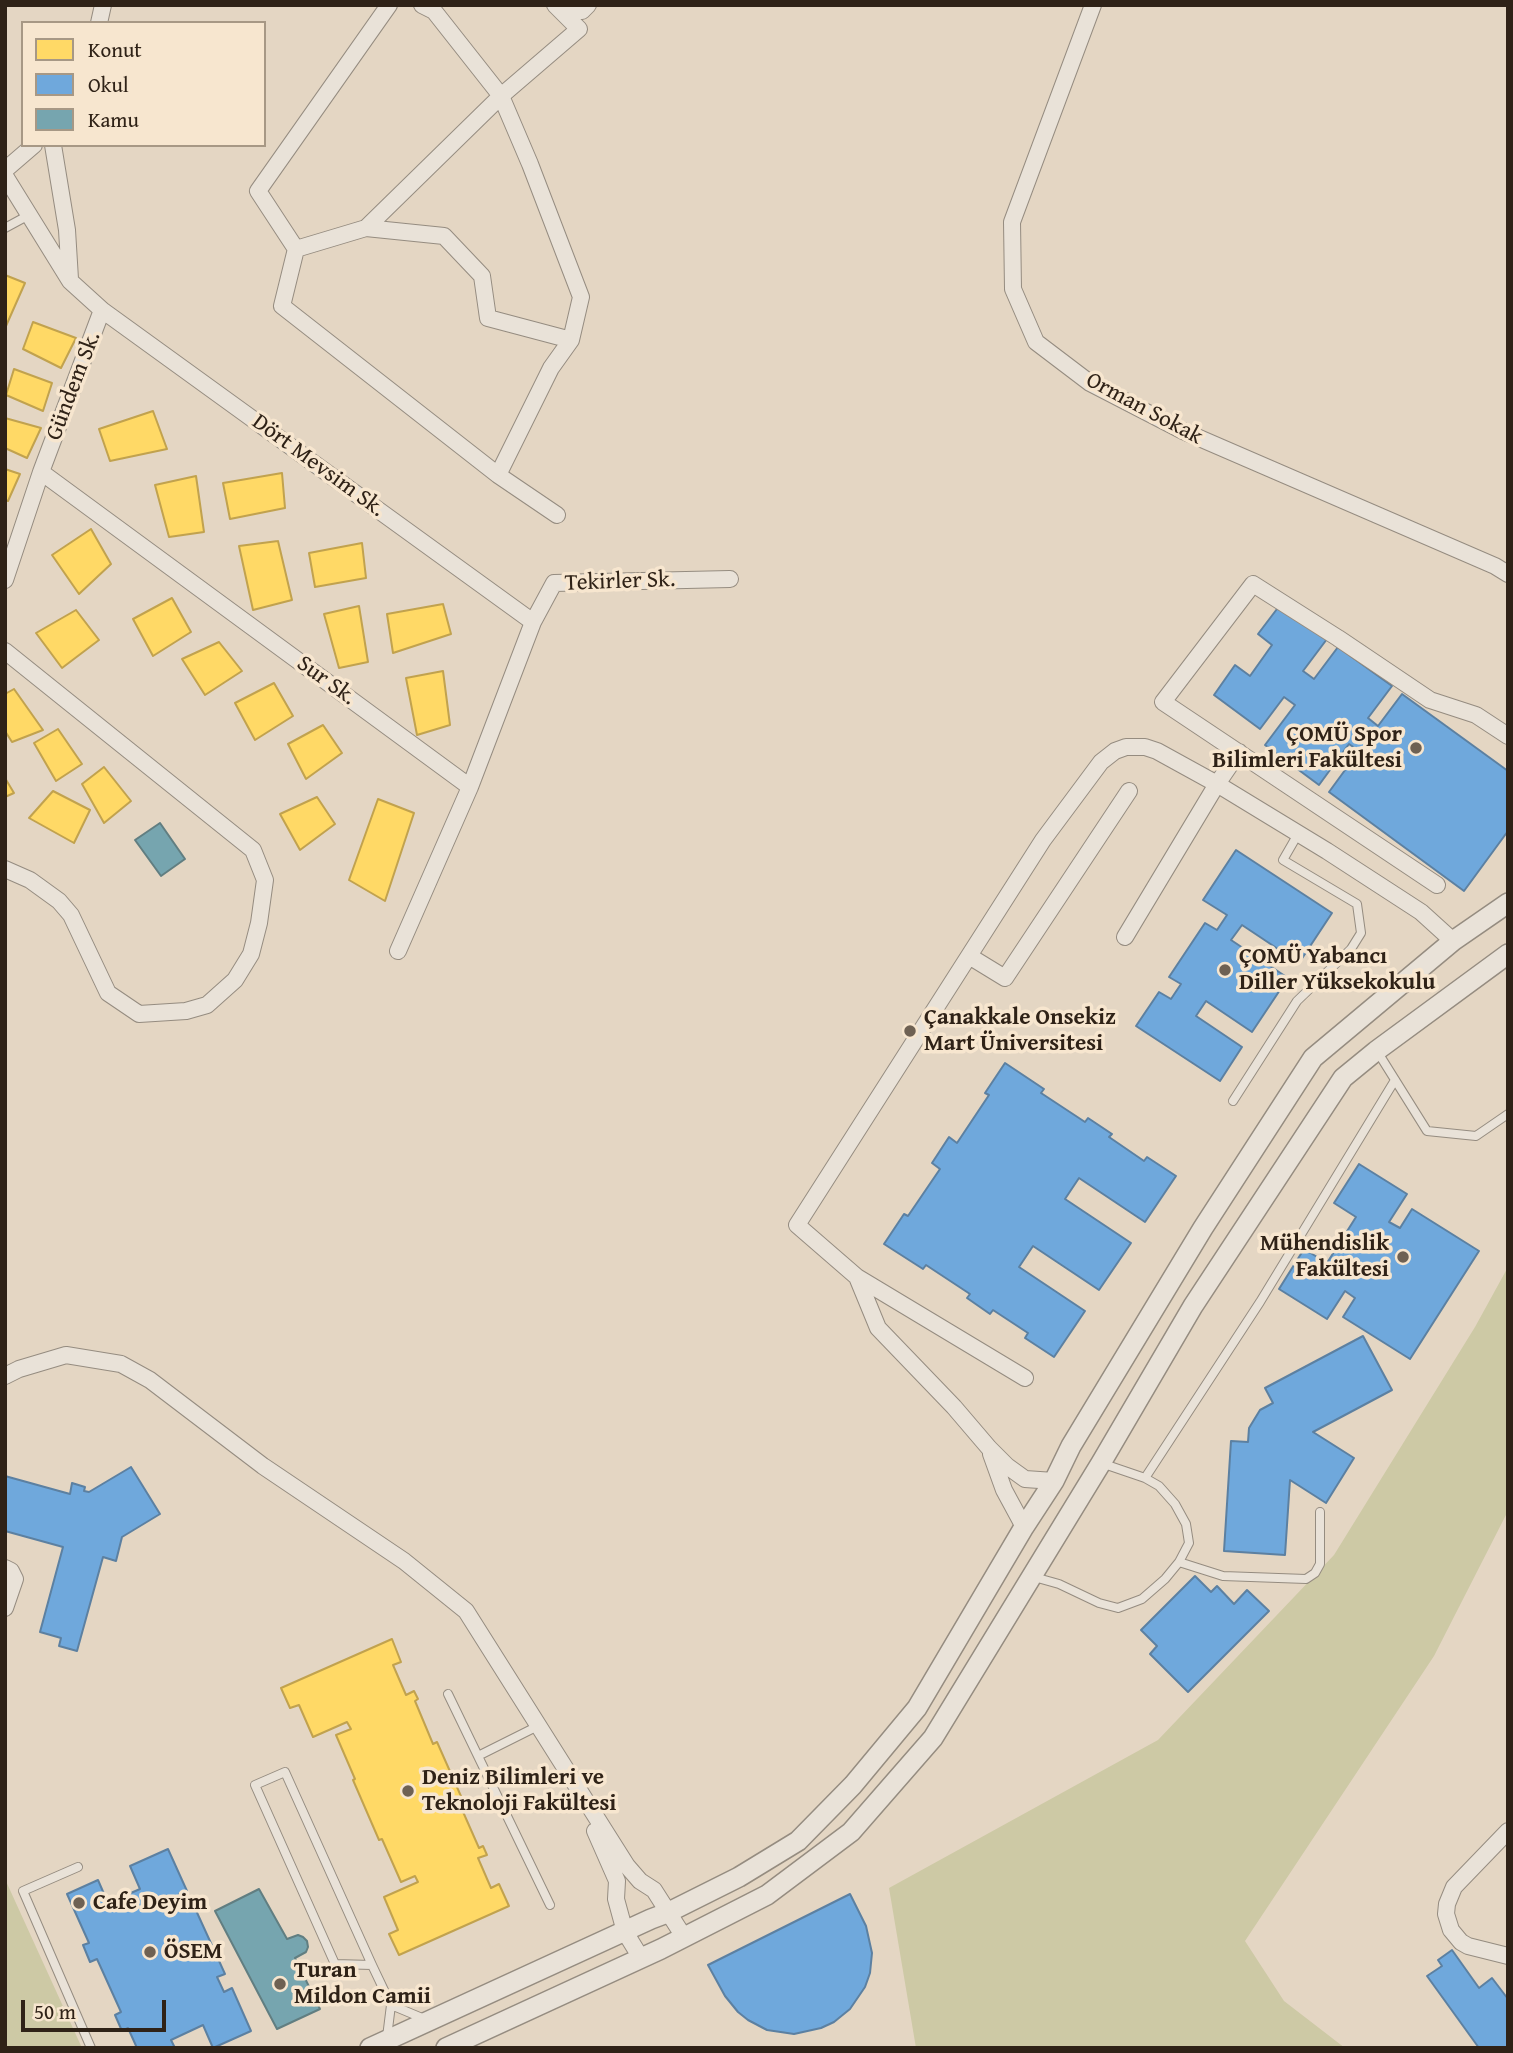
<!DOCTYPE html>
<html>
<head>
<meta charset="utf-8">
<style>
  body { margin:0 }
  #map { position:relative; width:1513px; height:2053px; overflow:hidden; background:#e4d6c3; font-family:"Gentium Book Plus",serif }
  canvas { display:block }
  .frame { position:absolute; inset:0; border:7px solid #2f2217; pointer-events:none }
  .legend { position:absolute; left:21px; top:21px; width:245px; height:126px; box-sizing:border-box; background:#f7e6cf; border:2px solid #a79885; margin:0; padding:9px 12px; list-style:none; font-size:21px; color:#2f2217 }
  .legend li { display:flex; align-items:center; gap:14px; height:35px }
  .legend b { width:35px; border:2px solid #a79885 }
  .scale { position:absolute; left:21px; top:2000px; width:145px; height:32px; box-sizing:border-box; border:4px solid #2f2217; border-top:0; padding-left:9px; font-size:21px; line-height:24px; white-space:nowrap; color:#2f2217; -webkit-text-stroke:5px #f7e6cf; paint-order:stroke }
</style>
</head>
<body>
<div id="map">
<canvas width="1513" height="2053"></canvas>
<div class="frame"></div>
<ul class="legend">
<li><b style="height:19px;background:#ffd966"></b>Konut</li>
<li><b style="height:19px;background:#6fa8dc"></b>Okul</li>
<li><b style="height:19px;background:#76a5af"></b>Kamu</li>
</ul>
<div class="scale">50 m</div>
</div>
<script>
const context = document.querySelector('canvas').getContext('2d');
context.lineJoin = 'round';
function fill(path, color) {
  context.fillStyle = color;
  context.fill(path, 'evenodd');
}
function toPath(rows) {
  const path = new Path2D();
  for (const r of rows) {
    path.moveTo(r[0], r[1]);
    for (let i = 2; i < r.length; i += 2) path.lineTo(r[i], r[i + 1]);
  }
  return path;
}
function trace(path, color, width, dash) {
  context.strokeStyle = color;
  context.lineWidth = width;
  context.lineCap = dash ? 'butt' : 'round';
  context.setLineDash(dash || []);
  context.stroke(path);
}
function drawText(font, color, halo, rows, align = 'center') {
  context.font = font + ' "Gentium Book Plus",serif';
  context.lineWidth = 7;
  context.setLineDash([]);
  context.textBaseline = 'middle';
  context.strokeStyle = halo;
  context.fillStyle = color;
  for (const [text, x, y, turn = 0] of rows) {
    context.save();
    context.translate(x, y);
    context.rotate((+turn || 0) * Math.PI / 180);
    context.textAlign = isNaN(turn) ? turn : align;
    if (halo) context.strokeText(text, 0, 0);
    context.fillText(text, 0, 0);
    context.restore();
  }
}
fill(toPath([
  [1508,1267,1508,1511,1434,1656,1245,1941,1284,2001,1345,2048,916,2048,889,1888,1158,1740,1334,1555,1475,1327],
  [5,1879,82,2048,5,2048]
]), '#cdc9a5');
const homes = toPath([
  [5,275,25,283,6,326,5,326,5,275],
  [33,322,76,338,61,368,23,349,33,322],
  [14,369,52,383,43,411,6,395,14,369],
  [153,411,167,449,110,461,99,429,153,411],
  [5,418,41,428,27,458,5,448,5,418],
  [5,469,20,474,8,501,5,500,5,469],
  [282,473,285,508,230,519,223,483,282,473],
  [196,476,204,532,169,537,155,485,196,476],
  [91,529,111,564,79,594,52,555,91,529],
  [278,541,292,600,253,610,239,546,278,541],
  [362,543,366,578,315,587,309,553,362,543],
  [172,598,191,632,153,656,133,619,172,598],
  [443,604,451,634,393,653,387,614,443,604],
  [359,606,368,662,339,668,324,614,359,606],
  [76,610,99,640,62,668,36,633,76,610],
  [219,642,242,671,205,695,182,659,219,642],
  [443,671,450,725,417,735,406,678,443,671],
  [274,683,293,716,255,740,235,703,274,683],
  [14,689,43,730,12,742,5,731,5,694,14,689],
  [323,725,342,753,306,779,288,744,323,725],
  [58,729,82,764,56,781,34,743,58,729],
  [104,767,131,801,104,823,82,784,104,767],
  [5,778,14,793,5,797,5,778],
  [53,791,90,810,74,843,29,818,53,791],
  [317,797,335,824,300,850,280,814,317,797],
  [378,799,414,813,385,901,349,880,378,799],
  [392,1639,401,1662,393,1665,406,1695,414,1691,418,1699,415,1701,433,1744,437,1742,464,1803,460,1805,479,1848,483,1846,487,1855,478,1858,491,1888,499,1884,509,1906,399,1955,389,1934,398,1930,384,1897,418,1882,415,1876,401,1882,382,1839,379,1840,353,1780,355,1779,336,1735,351,1729,347,1722,313,1737,299,1705,290,1708,281,1688,392,1639]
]);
fill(homes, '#ffd966');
trace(homes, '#c1a24e', 2);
const schools = toPath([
  [1280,605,1327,639,1303,671,1314,679,1338,647,1392,686,1368,718,1378,726,1402,694,1508,771,1508,831,1464,891,1329,792,1359,751,1349,744,1319,785,1265,745,1295,705,1284,697,1260,729,1214,695,1235,665,1250,676,1272,645,1258,634,1280,605],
  [1236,850,1332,913,1299,963,1242,925,1231,940,1288,978,1252,1032,1206,1001,1196,1016,1242,1047,1220,1081,1136,1026,1159,992,1171,999,1181,984,1169,977,1205,923,1217,930,1227,915,1203,900,1236,850],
  [1005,1063,1044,1089,1041,1093,1085,1122,1088,1118,1112,1134,1109,1137,1144,1161,1147,1157,1176,1176,1145,1222,1079,1178,1065,1199,1131,1243,1099,1290,1033,1246,1019,1267,1085,1311,1054,1357,1025,1338,1028,1333,993,1310,990,1314,967,1298,970,1294,926,1265,923,1269,884,1244,904,1214,908,1216,940,1169,932,1163,949,1137,957,1143,989,1095,985,1093,1005,1063],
  [1359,1164,1407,1194,1389,1222,1400,1228,1412,1209,1479,1251,1410,1359,1343,1317,1355,1298,1345,1291,1327,1319,1279,1289,1304,1249,1327,1263,1356,1217,1334,1203,1359,1164],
  [1363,1336,1392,1390,1313,1432,1354,1458,1326,1503,1290,1480,1285,1555,1224,1551,1231,1441,1248,1442,1249,1428,1260,1410,1273,1403,1265,1388,1363,1336],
  [131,1467,160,1514,122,1537,116,1561,103,1557,77,1651,59,1646,61,1638,40,1632,63,1547,5,1531,5,1476,70,1494,72,1483,85,1487,84,1491,89,1492,131,1467],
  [1195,1576,1211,1592,1217,1586,1234,1604,1247,1590,1269,1611,1188,1692,1150,1654,1157,1646,1141,1630,1195,1576],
  [168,1849,187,1891,179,1894,186,1909,194,1906,225,1974,217,1977,224,1992,232,1988,251,2031,213,2048,203,2025,171,2040,175,2048,137,2048,128,2028,122,2031,115,2015,121,2012,97,1959,90,1962,83,1945,89,1943,67,1894,98,1880,108,1903,140,1889,130,1866,168,1849],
  [850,1894,866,1926,872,1953,870,1973,865,1987,850,2009,834,2022,821,2028,794,2034,767,2030,748,2020,738,2012,725,1996,708,1965,850,1894],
  [1452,1950,1479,1988,1492,1978,1508,1999,1508,2048,1479,2048,1427,1976,1442,1966,1438,1960,1452,1950]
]);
fill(schools, '#6fa8dc');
trace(schools, '#5c80a1', 2);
const public = toPath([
  [160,823,185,859,161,876,135,840,160,823],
  [259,1889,287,1939,298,1935,303,1937,307,1941,308,1947,306,1952,295,1958,320,2009,277,2029,215,1911,259,1889]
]);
fill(public, '#76a5af');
trace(public, '#617e81', 2);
const service = toPath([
  [5,228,29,215],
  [1377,1051,1427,1131,1476,1136,1508,1114],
  [1233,1101,1297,1001,1351,949,1361,933,1357,904,1283,860,1298,834],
  [1145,1478,1260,1302,1395,1080],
  [1179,1562,1223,1576,1306,1579,1315,1573,1320,1564,1320,1512],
  [1034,1577,1059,1584,1099,1603,1118,1608,1142,1599,1165,1579,1179,1562,1189,1543,1186,1524,1175,1504,1159,1486,1145,1478,1101,1463],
  [448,1694,550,1905],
  [478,1756,532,1729],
  [78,1867,23,1891,91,2048],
  [372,1965,335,1964,255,1785,285,1772,372,1965,391,2005,387,2037],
  [391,2005,427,2020]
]);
const minor = toPath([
  [389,5,258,191,296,249,282,306,498,475],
  [422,5,434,11,501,96,530,164,581,297,571,340,551,368,498,475,557,515],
  [561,5,582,11,588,5],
  [1093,5,1012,222,1013,289,1036,342,1090,383,1183,431,1495,566,1508,574],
  [99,23,103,5],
  [53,145,67,230,70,279],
  [5,170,34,145],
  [5,176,70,281,102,310,533,622],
  [366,228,444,236,482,276,488,318,571,340],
  [296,249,366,228,501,96,579,29,555,5],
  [41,472,470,787],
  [5,580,41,472,102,310],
  [5,651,253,850,265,880,259,923,251,954,235,980,207,1005,186,1011,139,1014,108,993,71,915,59,901,30,880,5,869],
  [1437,885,1163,702,1253,584,1338,638,1430,700,1476,715,1508,736],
  [1125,937,1217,784,1239,752],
  [398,951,470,787,533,622,554,583,730,579],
  [969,956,1005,978,1129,791],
  [857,1277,1025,1378],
  [5,1376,19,1369,66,1355,121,1364,150,1380,263,1466,404,1561,466,1611,627,1866,640,1881,654,1890,684,1937],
  [991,1454,1004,1490,1024,1527],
  [1054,1481,1025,1479,1007,1466,989,1448,954,1407,878,1328,857,1277,797,1225,1043,840,1101,762,1115,751,1126,747,1145,747,1157,751,1217,784,1327,851,1421,912,1453,941],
  [5,1568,11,1571,15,1579,5,1608],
  [595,1831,617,1881,616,1899,625,1932,641,1958],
  [1508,1831,1454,1887,1447,1904,1446,1914,1451,1930,1461,1942,1468,1946,1508,1956]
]);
const tertiary = toPath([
  [370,2048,651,1919,667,1913,739,1877,798,1841,853,1785,917,1708,1024,1527,1054,1481,1071,1446,1203,1228,1313,1058,1453,941,1508,903],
  [446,2048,661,1949,767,1895,851,1832,933,1738,1101,1463,1193,1306,1343,1078,1376,1051,1508,954]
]);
trace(service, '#958c80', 10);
trace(minor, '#958c80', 18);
trace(tertiary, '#958c80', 22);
trace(service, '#e9e2d8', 8);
trace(minor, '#e9e2d8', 16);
trace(tertiary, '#e9e2d8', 19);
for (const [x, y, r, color] of [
  [1416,748,7,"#6e6153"],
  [1225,970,7,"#6e6153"],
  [910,1031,7,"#6e6153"],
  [1403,1257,7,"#6e6153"],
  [408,1791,7,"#6e6153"],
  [79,1903,7,"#6e6153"],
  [150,1952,7,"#6e6153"],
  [280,1984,7,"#6e6153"]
]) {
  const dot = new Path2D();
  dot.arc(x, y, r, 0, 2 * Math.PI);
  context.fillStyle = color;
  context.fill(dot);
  trace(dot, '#f7e6cf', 2.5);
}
drawText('23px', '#2f2217', '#f7e6cf', [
  ["Gündem Sk.",74,386,-69],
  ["Orman Sokak",1144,409,28],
  ["Dört Mevsim Sk.",318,466,36],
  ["Tekirler Sk.",620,582,-2],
  ["Sur Sk.",326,681,36]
]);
drawText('bold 23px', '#2f2217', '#f7e6cf', [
  ["ÇOMÜ Spor",1402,735,"right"],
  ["Bilimleri Fakültesi",1402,761,"right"],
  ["ÇOMÜ Yabancı",1239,957],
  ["Diller Yüksekokulu",1239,983],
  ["Çanakkale Onsekiz",924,1018],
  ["Mart Üniversitesi",924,1044],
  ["Mühendislik",1389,1244,"right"],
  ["Fakültesi",1389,1270,"right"],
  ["Deniz Bilimleri ve",422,1778],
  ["Teknoloji Fakültesi",422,1804],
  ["Cafe Deyim",93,1903],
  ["ÖSEM",164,1952],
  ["Turan",294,1971],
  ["Mildon Camii",294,1997]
], 'left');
</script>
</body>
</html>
